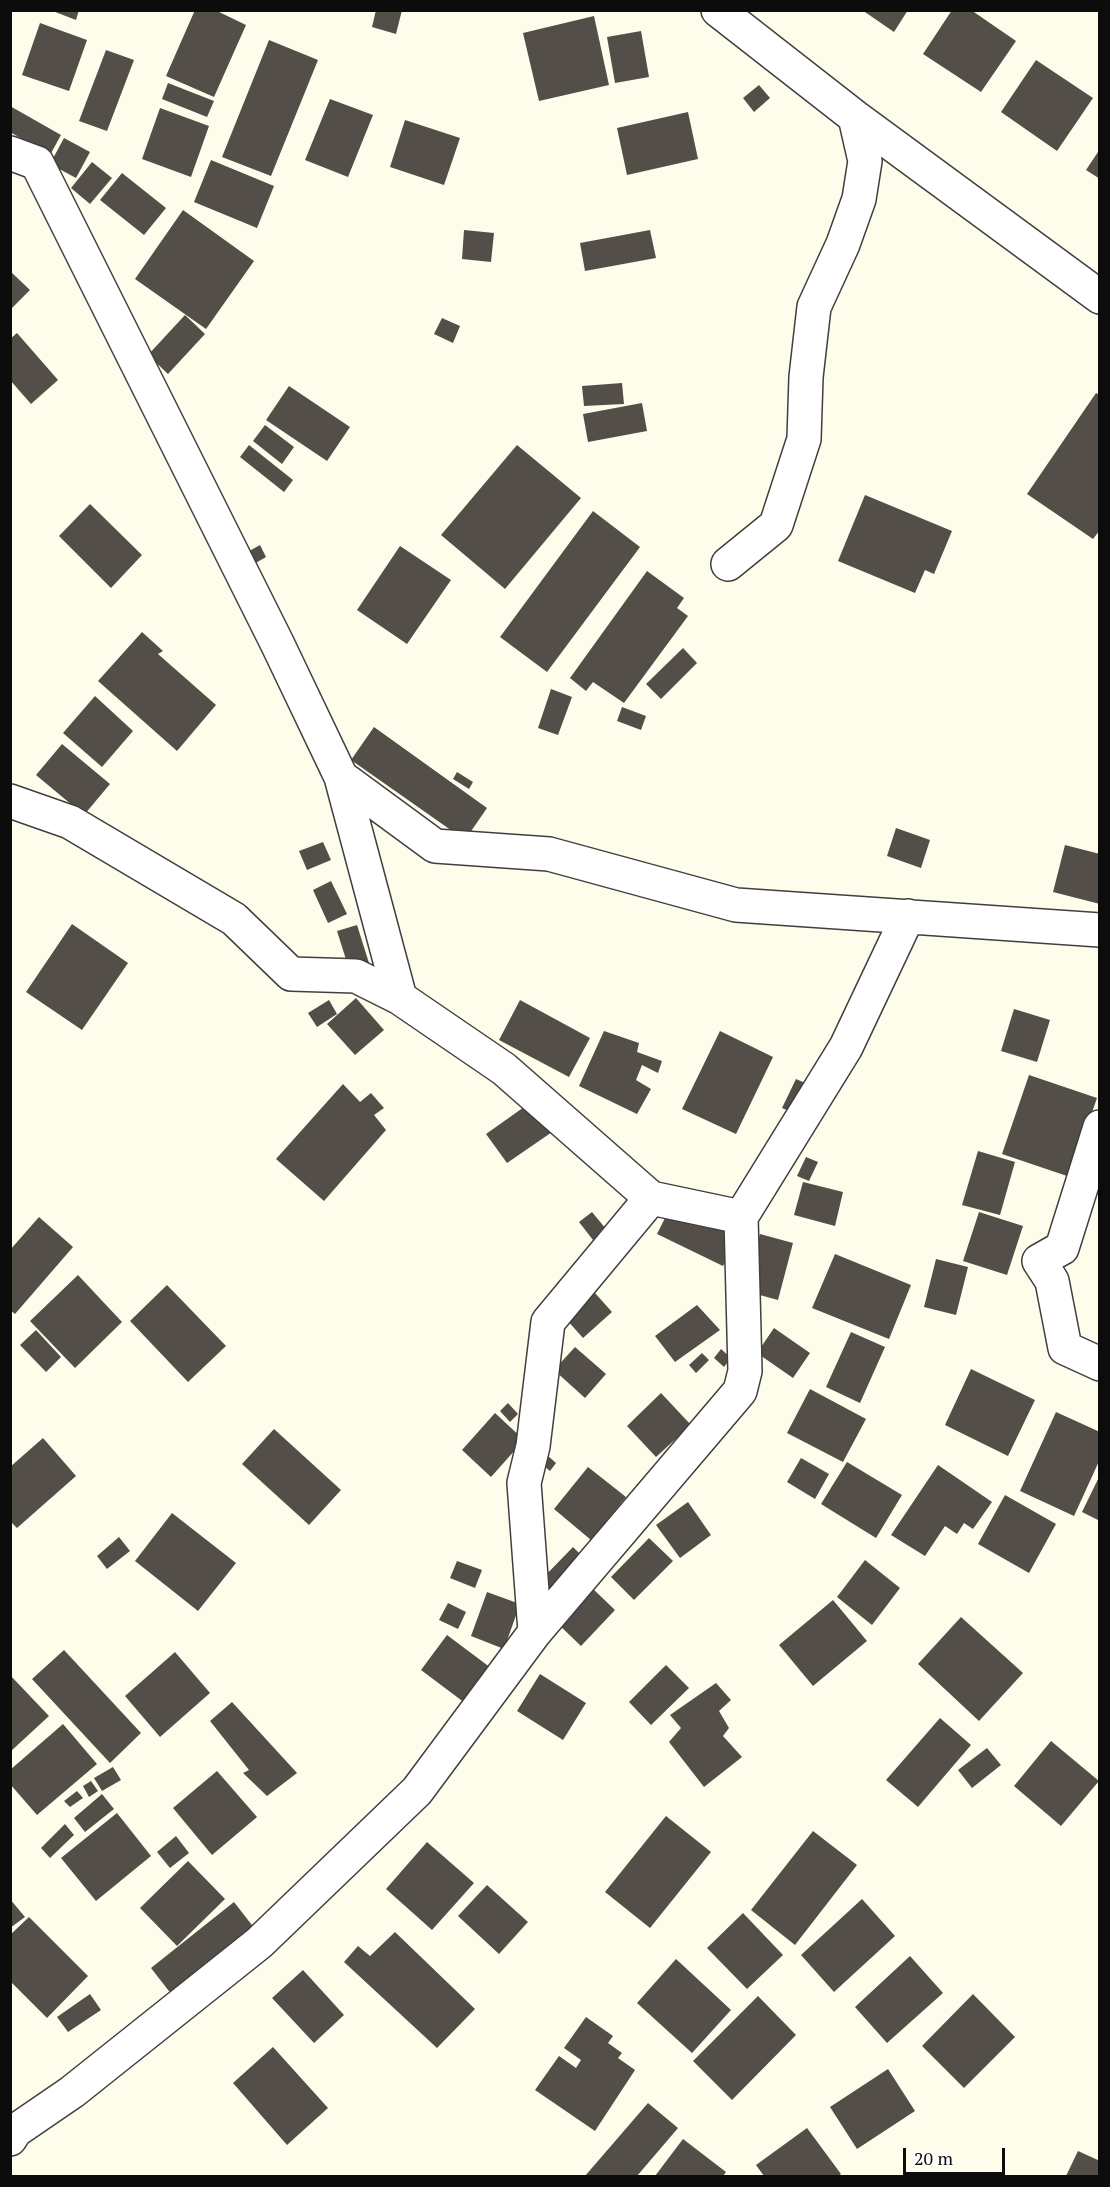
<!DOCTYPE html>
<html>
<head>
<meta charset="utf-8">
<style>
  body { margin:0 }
  #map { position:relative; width:1110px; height:2187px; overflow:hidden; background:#fefceb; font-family:"PT Serif",serif }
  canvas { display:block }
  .frame { position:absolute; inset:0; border:12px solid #0c0c0c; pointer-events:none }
  .scale { position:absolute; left:903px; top:2148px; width:102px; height:27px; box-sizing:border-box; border:3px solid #0c0c0c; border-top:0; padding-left:8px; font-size:18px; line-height:21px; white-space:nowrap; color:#0c0c0c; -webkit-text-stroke:4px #fff; paint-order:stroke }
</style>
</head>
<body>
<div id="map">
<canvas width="1110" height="2187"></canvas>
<div class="frame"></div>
<div class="scale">20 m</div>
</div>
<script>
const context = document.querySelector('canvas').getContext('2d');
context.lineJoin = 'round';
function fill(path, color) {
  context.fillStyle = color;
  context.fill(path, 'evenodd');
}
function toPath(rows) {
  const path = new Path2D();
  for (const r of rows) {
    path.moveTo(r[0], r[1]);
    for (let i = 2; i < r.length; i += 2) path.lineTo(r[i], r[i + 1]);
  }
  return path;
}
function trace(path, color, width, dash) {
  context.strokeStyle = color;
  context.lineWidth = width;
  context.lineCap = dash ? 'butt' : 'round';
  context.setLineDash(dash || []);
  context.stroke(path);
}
fill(toPath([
  [50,10,79,10,76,20],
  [195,10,215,10,246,25,214,97,166,76],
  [376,10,402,10,396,34,372,27],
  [862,10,908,10,894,32],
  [952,10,971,10,1016,41,981,92,923,54],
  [594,16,609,85,539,101,523,33],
  [40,23,87,40,69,91,22,75],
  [641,31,649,77,615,83,607,37],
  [269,40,318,60,271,176,222,157],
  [106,50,134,60,107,131,79,121],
  [1036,60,1093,98,1057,151,1001,112],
  [168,83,214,101,207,117,162,99],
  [759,85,770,98,754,112,743,98],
  [330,99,373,115,348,177,305,160],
  [10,106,61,135,50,155,10,132],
  [160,108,209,126,191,177,142,159],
  [688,112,698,159,627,175,617,128],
  [405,120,460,138,444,185,390,167],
  [64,138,90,152,76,178,50,164],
  [1100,149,1100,179,1086,170],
  [211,160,274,186,257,228,194,202],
  [92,162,112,178,90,204,71,188],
  [122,173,166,208,144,235,100,200],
  [183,210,254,261,206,329,135,279],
  [464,230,494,233,491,262,462,259],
  [650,230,656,258,585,271,580,243],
  [10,271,30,290,10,310],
  [185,315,205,334,168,374,148,355],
  [442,318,460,326,453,343,434,334],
  [17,333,58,380,31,404,10,380,10,339],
  [622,383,624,404,584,406,582,386],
  [289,386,350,427,327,461,266,420],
  [1096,393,1100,395,1100,530,1093,539,1027,494],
  [642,403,647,431,588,442,583,414],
  [265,425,294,447,282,464,253,441],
  [249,445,293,480,284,492,240,457],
  [517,445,581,498,505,589,441,535],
  [865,495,952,531,934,574,925,570,915,593,838,561],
  [90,504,142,555,111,588,59,536],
  [593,511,640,547,547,672,500,637],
  [260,545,266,557,242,571,235,559],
  [400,546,451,580,407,644,357,610],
  [647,571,684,598,677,608,688,616,624,703,593,682,586,691,570,678],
  [142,632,163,651,158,654,216,705,177,751,98,681],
  [683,648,697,663,661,699,646,684],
  [551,689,572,697,558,735,538,728],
  [95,696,133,731,102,767,63,733],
  [622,707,646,716,641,730,617,721],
  [374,727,487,808,465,840,351,760],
  [62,744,110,784,84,815,36,775],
  [457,772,473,782,469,789,453,779],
  [896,828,930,840,921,868,887,856],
  [323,842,331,860,307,870,299,851],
  [1065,845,1100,854,1100,904,1053,892],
  [331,881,347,914,328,923,313,890],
  [72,924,128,963,82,1030,26,992],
  [357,925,369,963,349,969,337,931],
  [356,998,384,1030,355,1055,327,1024],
  [329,1000,337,1014,317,1027,308,1013],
  [520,1000,590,1038,569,1077,499,1040],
  [1014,1009,1050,1020,1037,1062,1001,1051],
  [604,1031,639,1043,637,1052,662,1061,658,1073,642,1065,636,1080,651,1089,637,1114,579,1086],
  [720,1031,773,1057,736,1134,682,1109],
  [1029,1075,1097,1098,1070,1177,1002,1154],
  [796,1079,812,1086,798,1115,782,1108],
  [343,1084,360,1102,371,1093,384,1108,374,1115,386,1130,324,1201,276,1159],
  [534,1100,555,1130,507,1163,486,1134],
  [978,1151,1015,1162,1000,1215,962,1205],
  [806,1157,818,1162,809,1181,797,1176],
  [803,1182,843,1192,835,1226,794,1215],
  [672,1204,738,1237,723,1266,657,1234],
  [592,1212,606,1229,593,1240,579,1222],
  [979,1212,1023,1226,1007,1275,963,1261],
  [39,1217,73,1247,15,1314,10,1310,10,1250],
  [760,1234,793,1243,778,1300,745,1291],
  [835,1254,911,1285,889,1339,812,1308],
  [936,1259,968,1267,956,1315,924,1307],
  [78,1275,122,1322,75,1368,30,1321],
  [167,1285,226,1346,188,1382,130,1321],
  [595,1293,612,1312,583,1338,566,1319],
  [697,1305,720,1330,675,1362,655,1336],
  [774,1328,810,1353,793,1378,757,1353],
  [36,1330,61,1357,46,1372,20,1345],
  [851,1332,885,1347,860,1403,826,1387],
  [575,1347,606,1374,585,1398,554,1370],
  [721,1349,731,1358,724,1367,714,1358],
  [702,1353,709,1360,696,1373,689,1365],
  [971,1369,1035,1400,1008,1456,945,1425],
  [810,1389,866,1419,843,1462,787,1433],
  [661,1393,691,1425,656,1457,627,1426],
  [508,1403,518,1414,510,1422,500,1411],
  [1056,1412,1100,1432,1100,1459,1074,1516,1020,1491],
  [495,1413,524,1440,491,1477,462,1450],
  [274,1429,341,1490,309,1525,242,1464],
  [43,1438,76,1476,17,1528,10,1521,10,1467],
  [539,1448,556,1463,550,1471,532,1456],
  [801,1458,829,1474,815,1499,787,1482],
  [847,1462,902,1495,876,1538,821,1504],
  [938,1465,992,1502,973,1529,964,1523,957,1534,945,1526,925,1556,891,1535],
  [588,1467,626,1497,591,1540,554,1509],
  [1100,1475,1100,1521,1082,1512],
  [1005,1495,1056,1524,1029,1573,978,1544],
  [688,1502,711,1535,680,1558,656,1525],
  [172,1513,236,1563,198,1611,135,1561],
  [119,1537,130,1551,107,1569,97,1556],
  [649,1538,673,1561,634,1600,611,1577],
  [573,1547,589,1563,555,1598,539,1582],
  [865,1560,900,1588,872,1625,837,1597],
  [457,1561,482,1570,475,1588,450,1578],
  [591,1587,615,1610,581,1646,557,1623],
  [487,1592,520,1604,504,1649,471,1636],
  [833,1600,867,1641,813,1686,779,1645],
  [448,1603,466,1612,458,1629,439,1620],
  [961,1617,1023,1673,979,1721,918,1664],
  [447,1635,495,1671,469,1706,421,1670],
  [64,1650,141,1733,110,1763,32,1679],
  [175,1652,210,1693,160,1737,125,1696],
  [666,1665,689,1688,651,1725,629,1702],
  [540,1674,586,1703,563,1740,517,1711],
  [10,1675,49,1716,10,1752],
  [716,1683,731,1700,719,1711,729,1728,723,1736,742,1757,704,1787,669,1742,681,1728,670,1715],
  [232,1702,297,1773,267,1796,243,1773,249,1770,210,1721],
  [940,1718,971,1745,918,1807,886,1780],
  [63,1724,97,1764,37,1815,10,1784,10,1770],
  [1051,1741,1099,1781,1061,1826,1014,1786],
  [987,1748,1001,1765,972,1788,958,1770],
  [113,1767,121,1780,102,1791,94,1778],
  [217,1771,257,1817,212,1855,173,1808],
  [91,1781,98,1791,89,1797,83,1786],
  [77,1791,83,1798,70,1807,64,1801],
  [102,1794,114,1809,85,1832,74,1818],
  [117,1813,151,1856,96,1901,61,1858],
  [666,1816,711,1852,650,1928,605,1892],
  [65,1824,74,1835,50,1858,41,1848],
  [813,1831,857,1865,795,1945,751,1910],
  [176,1836,189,1853,170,1868,157,1852],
  [427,1842,474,1883,432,1930,386,1889],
  [188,1861,225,1899,177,1946,140,1908],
  [487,1885,528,1922,499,1954,458,1916],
  [10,1899,25,1917,10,1928],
  [862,1899,895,1936,834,1992,801,1955],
  [234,1902,255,1929,172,1995,151,1968],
  [743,1913,783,1955,747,1989,707,1948],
  [29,1917,88,1976,47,2018,10,1981,10,1935],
  [395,1932,475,2009,437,2048,344,1962,358,1946,370,1956],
  [910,1956,943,1993,887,2043,855,2007],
  [676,1959,731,2010,692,2053,637,2003],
  [303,1970,344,2015,314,2043,272,1998],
  [90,1994,101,2010,68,2032,57,2017],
  [973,1994,1015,2037,964,2088,922,2046],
  [758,1996,796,2035,732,2100,693,2061],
  [586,2017,613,2036,608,2043,622,2053,618,2058,635,2070,595,2131,535,2090,559,2056,576,2068,581,2060,564,2048],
  [273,2047,328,2108,287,2145,233,2083],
  [888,2069,915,2111,857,2149,830,2107],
  [648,2103,678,2128,637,2176,585,2176],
  [807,2128,841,2174,838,2176,764,2176,756,2165],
  [683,2139,726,2172,723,2176,655,2176],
  [1078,2151,1100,2161,1100,2176,1066,2176]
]), '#544e49');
const minor = toPath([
  [718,10,855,117,1100,297],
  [10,153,37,163,277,643,341,777,400,998],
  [728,564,776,525,804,439,806,377,814,307,843,244,859,199,865,161,855,117],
  [341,777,435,846,549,854,736,905,1100,930],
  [10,801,70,822,234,919,291,974,356,976,400,998,504,1069,651,1198,741,1217],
  [1100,1127,1062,1248,1039,1261,1052,1281,1065,1348,1100,1364],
  [535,1632,524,1483,533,1446,548,1322,651,1198],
  [10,2139,15,2131,72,2092,259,1943,417,1791,535,1632,740,1391,745,1371,741,1217,846,1047,908,916]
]);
trace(minor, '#3f3f3f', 36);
trace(minor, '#fff', 33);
</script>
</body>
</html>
